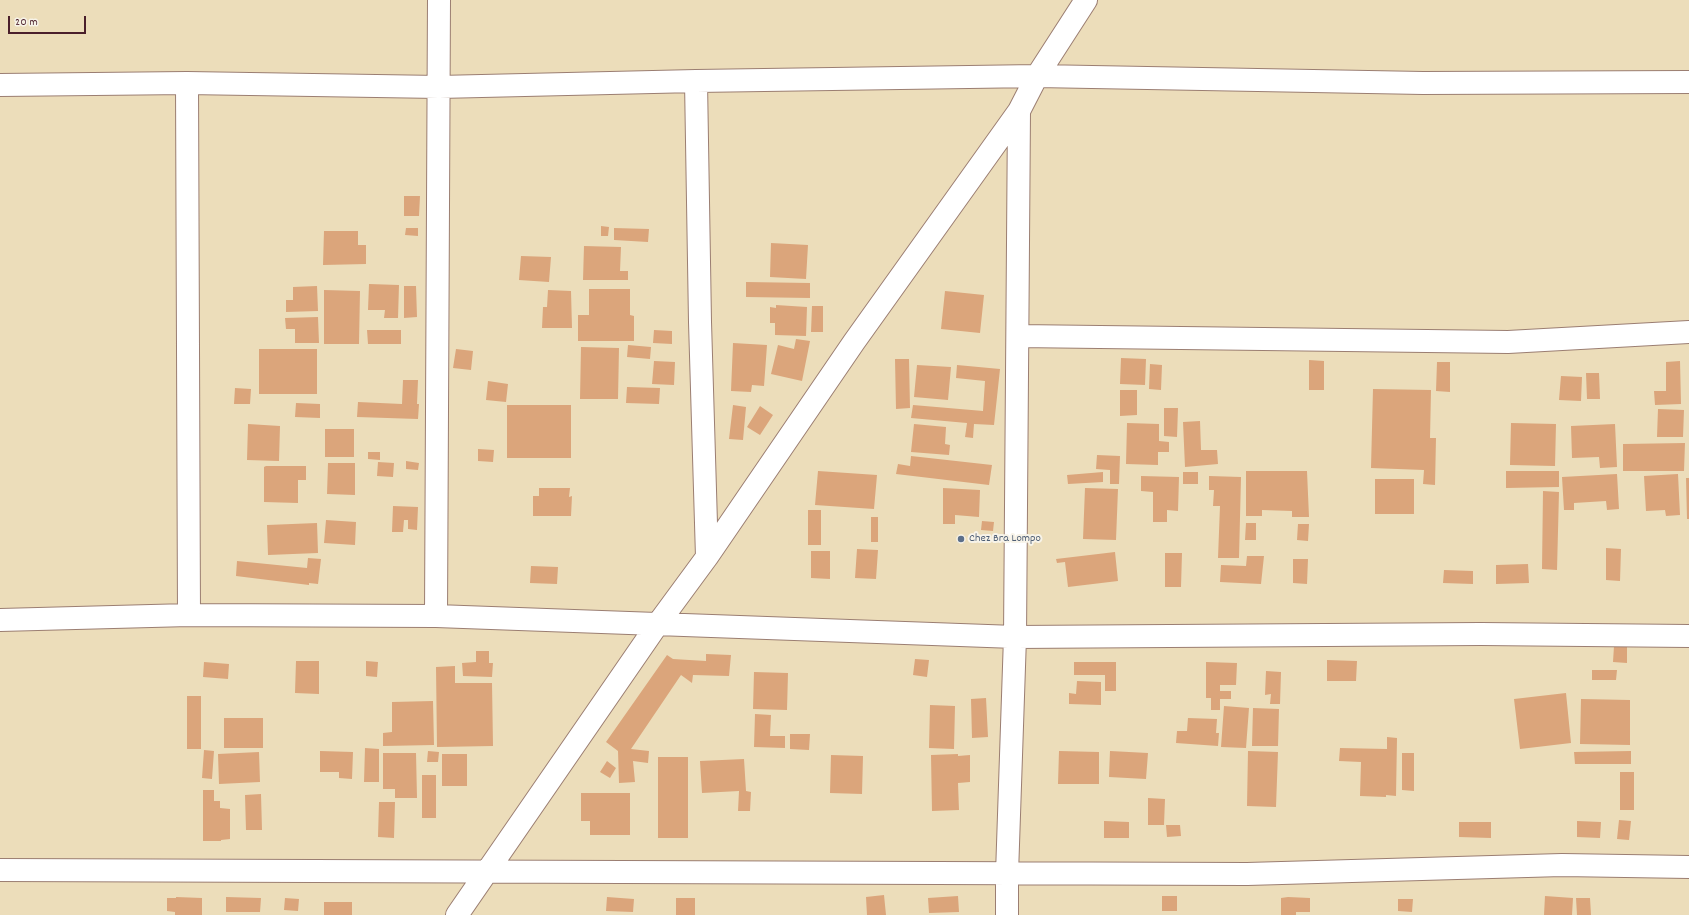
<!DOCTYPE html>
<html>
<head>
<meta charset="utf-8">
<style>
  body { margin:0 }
  #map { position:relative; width:1689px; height:915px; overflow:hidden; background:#ecddba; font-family:Dekko,sans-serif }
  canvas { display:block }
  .scale { position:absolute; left:8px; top:16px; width:78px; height:18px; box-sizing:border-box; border:2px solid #4a1f2b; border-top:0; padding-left:5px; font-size:12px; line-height:14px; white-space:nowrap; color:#4a1f2b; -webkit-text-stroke:3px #f7f3e8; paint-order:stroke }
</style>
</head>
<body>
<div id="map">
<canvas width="1689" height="915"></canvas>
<div class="scale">20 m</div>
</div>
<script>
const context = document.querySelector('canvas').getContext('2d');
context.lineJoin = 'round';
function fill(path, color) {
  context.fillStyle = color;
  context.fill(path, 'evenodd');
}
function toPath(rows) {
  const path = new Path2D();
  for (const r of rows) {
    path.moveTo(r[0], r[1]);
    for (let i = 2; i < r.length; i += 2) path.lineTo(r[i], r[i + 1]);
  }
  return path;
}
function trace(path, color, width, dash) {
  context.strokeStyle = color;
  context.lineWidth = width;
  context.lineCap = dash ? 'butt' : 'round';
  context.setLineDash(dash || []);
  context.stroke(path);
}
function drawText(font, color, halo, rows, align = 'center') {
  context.font = font + ' Dekko,sans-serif';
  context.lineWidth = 4;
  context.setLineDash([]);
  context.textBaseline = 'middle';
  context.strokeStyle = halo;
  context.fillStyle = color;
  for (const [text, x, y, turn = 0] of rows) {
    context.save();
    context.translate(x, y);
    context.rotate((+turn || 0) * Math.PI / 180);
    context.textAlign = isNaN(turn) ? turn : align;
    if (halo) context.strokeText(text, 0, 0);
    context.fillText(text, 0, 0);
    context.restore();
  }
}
fill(toPath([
  [404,196,420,196,419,216,404,216],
  [601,226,609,227,608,236,601,236],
  [406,228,418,228,418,236,405,235],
  [614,228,649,229,648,242,614,240],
  [324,231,358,231,358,245,366,245,366,264,323,265],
  [771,243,808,245,806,279,770,277],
  [584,246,621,247,620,271,628,271,628,280,583,280],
  [521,256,551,257,549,282,519,280],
  [746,282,810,283,810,298,746,297],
  [369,284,399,285,398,318,384,318,385,310,368,310],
  [317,286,318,311,286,312,286,300,293,300,293,287],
  [404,286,416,286,417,317,404,318],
  [589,289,630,289,630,315,634,316,634,341,578,341,578,315,589,315],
  [324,290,360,291,359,344,324,344],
  [548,290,571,291,572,328,542,328,543,307,547,307],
  [945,291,984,295,980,333,941,329],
  [776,305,807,307,806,336,775,335,775,323,770,323,770,307,776,308],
  [812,306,823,306,823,332,811,332],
  [318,317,319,343,295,343,295,329,286,329,285,318],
  [367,330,401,330,401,344,368,344],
  [654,330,672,331,672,344,653,343],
  [796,339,810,341,802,381,771,374,778,345,794,349],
  [733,343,767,345,764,386,752,385,751,392,731,391],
  [628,345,651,347,650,359,627,357],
  [581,347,619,348,618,399,580,399],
  [259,349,317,349,317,394,259,394],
  [456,349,473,351,471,370,453,368],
  [1121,358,1146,359,1145,385,1120,384],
  [895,359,909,359,910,408,896,409],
  [1309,360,1324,361,1324,390,1309,390],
  [654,361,675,362,674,385,652,384],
  [1680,361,1681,404,1655,405,1654,391,1666,391,1666,362],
  [1437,362,1450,362,1450,392,1436,391],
  [1150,364,1162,365,1161,390,1149,389],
  [917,365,951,367,948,400,914,397],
  [957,365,1000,369,994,425,974,424,973,438,965,437,967,423,911,418,913,405,983,411,985,381,956,378],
  [1586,373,1599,373,1600,399,1587,399],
  [1561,376,1582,377,1581,401,1559,400],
  [403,380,418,380,417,404,419,404,418,419,357,417,358,402,402,404],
  [488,381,508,384,506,402,486,400],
  [627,387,660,388,659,404,626,403],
  [235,388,251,389,250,404,234,404],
  [1373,389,1431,390,1430,438,1436,438,1435,485,1423,484,1424,470,1371,468],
  [1120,390,1137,390,1137,415,1120,416],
  [296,403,320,404,320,418,295,417],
  [507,405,571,405,571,458,507,458],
  [733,405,746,407,743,440,729,439],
  [760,406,773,415,760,435,747,427],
  [1164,408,1178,408,1177,437,1164,436],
  [1658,409,1684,410,1683,437,1657,437],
  [1200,421,1201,450,1217,450,1218,464,1185,467,1183,422],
  [1127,423,1159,424,1159,441,1169,442,1169,452,1158,452,1158,465,1126,464],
  [1511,423,1556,424,1555,466,1510,465],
  [248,424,280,426,279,461,247,460],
  [914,424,946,427,945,444,950,445,949,455,911,452],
  [1615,424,1617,467,1600,468,1599,457,1572,458,1571,426],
  [325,429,354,429,354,457,325,457],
  [1685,443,1684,471,1623,471,1623,444],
  [478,449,494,450,493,462,478,461],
  [368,452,380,452,380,460,368,459],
  [1097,455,1120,456,1119,484,1110,484,1110,470,1096,469],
  [911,456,992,465,989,485,896,474,898,464,910,466],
  [406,461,419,463,418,470,406,469],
  [378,462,394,463,393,477,377,476],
  [328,463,355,463,355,495,327,494],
  [266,466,306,466,306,480,298,480,298,503,264,502,264,467],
  [818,471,877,475,874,509,815,505],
  [1246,471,1307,471,1309,517,1292,517,1292,511,1262,510,1262,516,1246,516],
  [1506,471,1559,471,1559,487,1506,488],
  [1103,472,1103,482,1068,484,1067,475],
  [1183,472,1198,472,1198,484,1183,484],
  [1617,474,1619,509,1607,510,1606,501,1574,503,1574,510,1564,510,1562,477],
  [1678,474,1680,515,1666,516,1665,510,1646,511,1644,476],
  [1141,476,1179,477,1178,511,1167,510,1167,522,1153,522,1153,492,1141,491],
  [1209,476,1241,477,1239,558,1218,558,1220,506,1213,506,1214,490,1209,490],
  [1686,478,1689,478,1689,519,1687,519],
  [1375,479,1414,479,1414,514,1375,514],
  [539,488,570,488,569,497,572,496,571,516,533,516,533,496,539,496],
  [943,488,980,490,979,517,955,515,955,524,943,524],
  [1085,488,1118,489,1116,540,1083,539],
  [1543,491,1559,492,1557,570,1542,569],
  [393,506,418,507,417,530,408,529,408,520,404,520,403,532,392,532],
  [808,510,821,510,821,545,808,545],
  [871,517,878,517,878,542,871,542],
  [326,520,356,522,355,545,324,543],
  [982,521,994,522,993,531,981,530],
  [317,523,318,553,268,555,267,525],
  [1246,523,1256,523,1256,540,1245,540],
  [1298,524,1309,524,1308,541,1297,540],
  [1606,548,1621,549,1620,581,1606,580],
  [857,549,878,550,876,579,855,578],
  [811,551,830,551,830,579,811,578],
  [1115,552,1118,581,1068,587,1065,562,1057,563,1056,559],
  [1165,553,1182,553,1181,587,1165,587],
  [1247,556,1264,556,1261,584,1220,582,1221,565,1246,566],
  [308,558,321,559,318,584,309,583,309,585,236,576,237,561,307,568],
  [1293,559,1308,559,1307,584,1293,583],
  [1528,564,1529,583,1496,584,1496,565],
  [531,566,558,567,557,584,530,583],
  [1444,570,1473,571,1473,584,1443,583],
  [1614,646,1627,646,1627,663,1613,662],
  [476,651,489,651,489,663,493,663,492,677,463,676,462,663,476,662],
  [706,654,731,655,729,676,693,675,692,683,681,675,631,749,649,751,648,763,633,761,635,782,619,783,618,751,606,742,667,655,673,659,706,661],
  [915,659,929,660,927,677,913,675],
  [1327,660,1357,661,1356,681,1327,681],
  [296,661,319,661,319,694,295,693],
  [366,661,378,662,377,677,366,676],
  [204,662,229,664,228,679,203,677],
  [1074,662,1116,662,1116,691,1105,691,1105,675,1074,675],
  [1206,662,1237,663,1236,685,1220,685,1220,691,1231,691,1231,699,1220,699,1220,710,1211,710,1211,698,1206,698],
  [455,666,455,683,492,683,493,746,437,747,436,667],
  [1592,670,1617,670,1616,680,1592,680],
  [1266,671,1281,672,1280,704,1270,704,1271,694,1265,695],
  [754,672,788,673,787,710,753,709],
  [1077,681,1101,682,1101,705,1069,704,1069,693,1076,694],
  [1566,693,1571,743,1520,749,1514,699],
  [187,696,201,696,201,749,187,749],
  [986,698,988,737,972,738,971,699],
  [1581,699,1630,700,1630,745,1580,744],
  [433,701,434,745,383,746,383,733,392,732,392,702],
  [930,705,955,706,954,749,929,748],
  [1224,706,1249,708,1246,748,1221,747],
  [1253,708,1279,709,1278,746,1252,746],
  [755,714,771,715,770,736,785,736,785,748,754,747],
  [224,718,263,718,263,748,224,748],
  [1188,718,1217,719,1216,733,1219,733,1218,746,1176,743,1177,731,1187,731],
  [790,734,810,734,809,750,790,749],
  [1387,737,1397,738,1396,796,1386,795,1386,797,1360,796,1361,762,1339,761,1340,748,1387,749],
  [365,748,379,749,379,782,364,782],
  [204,750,214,751,212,779,202,778],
  [320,751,353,752,352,779,339,778,339,772,320,772],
  [428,751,439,752,438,762,427,762],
  [1059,751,1099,752,1099,784,1058,784],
  [1110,751,1148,753,1146,779,1109,777],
  [1248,751,1278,752,1276,807,1247,806],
  [1631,751,1631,764,1575,764,1574,752],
  [259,752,260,782,219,784,218,754],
  [383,753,416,753,417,798,395,798,395,789,383,789],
  [1402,753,1414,753,1414,791,1402,790],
  [442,754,467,754,467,786,442,786],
  [958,754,958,756,970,755,970,782,958,783,959,810,932,811,931,755],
  [831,755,863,756,862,794,830,793],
  [658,757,688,757,688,838,658,838],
  [744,759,746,791,751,792,750,811,738,811,739,791,702,793,700,761],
  [607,761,616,768,610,778,600,772],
  [1620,772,1634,772,1634,810,1620,810],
  [422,775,436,775,436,818,422,818],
  [203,790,214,790,214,801,220,801,220,808,230,809,230,839,221,840,221,841,203,841],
  [581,793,630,793,630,835,590,835,590,821,581,821],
  [261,794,262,830,246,830,245,795],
  [1148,798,1165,799,1164,825,1148,825],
  [379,802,395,802,394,838,378,837],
  [1619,820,1631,821,1629,840,1617,839],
  [1104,821,1129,822,1129,838,1104,838],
  [1577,821,1601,822,1600,838,1577,837],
  [1459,822,1491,822,1491,838,1459,837],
  [1166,825,1180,825,1181,836,1167,837],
  [884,895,886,915,867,915,866,897],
  [958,896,959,912,929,913,928,898],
  [1162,896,1177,896,1177,911,1162,911],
  [1545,896,1573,898,1572,915,1544,915],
  [176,897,202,898,202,915,175,915,175,912,167,911,167,898,176,898],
  [226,897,261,898,260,912,226,912],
  [607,897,634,899,633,912,606,911],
  [1288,897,1310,898,1310,912,1296,912,1296,915,1281,915,1281,898],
  [285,898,299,899,298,911,284,910],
  [676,898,695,898,695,915,676,915],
  [1576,898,1590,898,1591,915,1577,915],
  [1398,899,1413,899,1412,912,1398,911],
  [324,902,352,902,352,915,324,915]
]), '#dba57b');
const minor = toPath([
  [696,81,700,322,707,557],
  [187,83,189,615],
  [0,85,187,83,439,87,696,81,1037,76,1423,83,1689,82],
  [1018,336,1508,342,1689,332],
  [436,616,439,0],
  [0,620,189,615,436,616,1015,637,1481,634,1689,636],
  [0,870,1247,874,1562,865,1689,867],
  [457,915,657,625,707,557,854,342,1019,111,1037,76,1086,0],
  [1007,915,1007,874,1015,637,1019,111]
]);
trace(minor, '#9b7e72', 24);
trace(minor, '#fff', 22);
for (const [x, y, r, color] of [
  [961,539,4,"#5c6f8a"]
]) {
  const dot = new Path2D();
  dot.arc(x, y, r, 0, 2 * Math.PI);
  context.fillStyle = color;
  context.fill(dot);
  trace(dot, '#f7f3e8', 1.5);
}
drawText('12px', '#4e5e75', '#f7f3e8', [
  ["Chez Bra Lompo",969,539]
], 'left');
</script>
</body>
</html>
